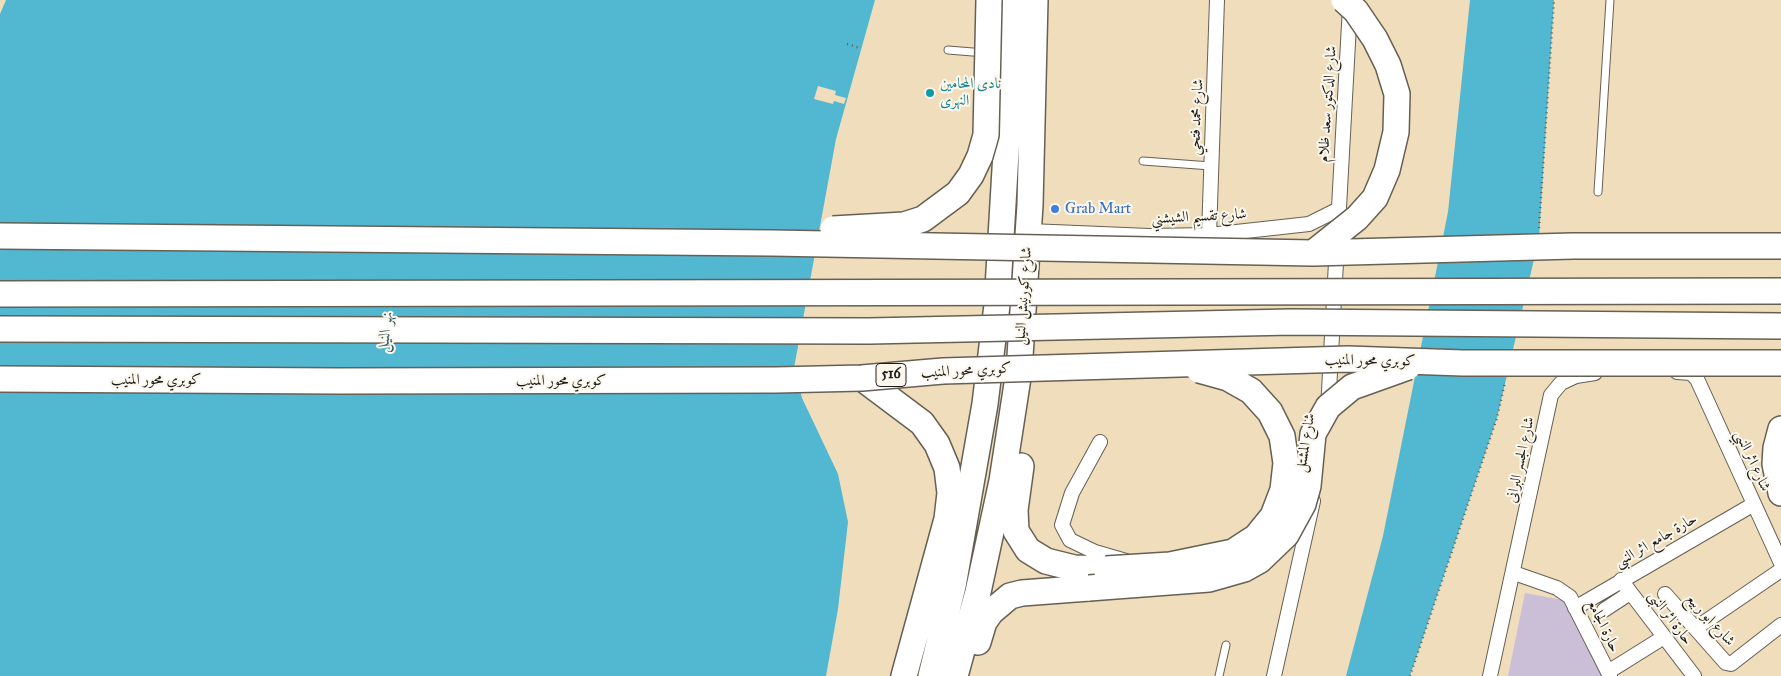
<!DOCTYPE html>
<html>
<head>
<meta charset="utf-8">
<style>
  body { margin:0 }
  canvas { display:block; background:#efddbb }
</style>
</head>
<body>
<canvas width="1781" height="676"></canvas>
<script>
const context = document.querySelector('canvas').getContext('2d');
context.lineJoin = 'round';
function fill(path, color) {
  context.fillStyle = color;
  context.fill(path, 'evenodd');
}
function toPath(rows) {
  const path = new Path2D();
  for (const r of rows) {
    path.moveTo(r[0], r[1]);
    for (let i = 2; i < r.length; i += 2) path.lineTo(r[i], r[i + 1]);
  }
  return path;
}
function trace(path, color, width, dash) {
  context.strokeStyle = color;
  context.lineWidth = width;
  context.lineCap = dash ? 'butt' : 'round';
  context.setLineDash(dash || []);
  context.stroke(path);
}
function drawText(font, color, halo, rows, align = 'center') {
  context.font = font + ' "IM FELL Great Primer",Amiri,serif';
  context.lineWidth = 4;
  context.setLineDash([]);
  context.textBaseline = 'middle';
  context.strokeStyle = halo;
  context.fillStyle = color;
  for (const [text, x, y, turn = 0] of rows) {
    context.save();
    context.translate(x, y);
    context.rotate((+turn || 0) * Math.PI / 180);
    context.textAlign = isNaN(turn) ? turn : align;
    if (halo) context.strokeText(text, 0, 0);
    context.fillText(text, 0, 0);
    context.restore();
  }
}
fill(toPath([
  [1525,593,1563,600,1603,676,1508,676]
]), '#cabfd6');
fill(toPath([
  [6,0,875,0,836,139,794,368,802,398,838,474,848,522,838,609,826,676,0,676,0,14],
  [1470,0,1554,0,1539,238,1497,418,1410,676,1346,676,1383,536,1448,212]
]), '#52b7d1');
fill(toPath([
  [818,86,836,91,835,95,846,98,844,104,834,101,833,104,814,99]
]), '#efddbb');
const lane = toPath([
  [948,50,985,53],
  [1143,161,1211,166],
  [1598,192,1610,0],
  [1219,676,1226,645]
]);
const street = toPath([
  [1029,231,1149,236,1209,235,1309,224,1337,210],
  [1209,235,1217,0],
  [1677,372,1691,373,1697,379,1781,563],
  [1328,409,1350,6],
  [1100,442,1072,493,1062,525,1070,540,1095,552,1126,561],
  [1514,573,1557,588,1570,597,1610,676],
  [1621,580,1694,676],
  [1665,594,1726,663,1731,664,1781,625],
  [1575,608,1754,504],
  [1604,610,1630,593],
  [1696,628,1781,570],
  [1608,672,1664,637],
  [1274,676,1313,501],
  [1490,676,1551,395,1561,383,1576,376,1595,373]
]);
const highway = toPath([
  [862,378,922,423,937,444,947,468,950,493,947,519,904,676],
  [1781,429,1776,448,1775,464,1781,493],
  [1021,466,1015,510,1016,531,1028,550,1046,561,1074,568,1106,569],
  [978,642,984,622,991,612,1010,596,1022,593,1089,588],
  [931,676,953,586,985,404,997,305,1015,0],
  [955,676,978,592,1002,481,1019,371,1030,205,1035,0]
]);
trace(lane, '#666054', 9);
trace(street, '#666054', 16);
trace(highway, '#666054', 28);
trace(toPath([
  [847,44,860,48],
  [1539,228,1554,0],
  [1410,676,1497,418,1505,382]
]), '#666054', 2.5, [1, 4]);
trace(lane, '#fff', 7);
trace(street, '#fff', 14);
trace(highway, '#fff', 25);
const highwayBridge = toPath([
  [833,229,904,225,923,219,958,193,971,175,980,156,986,135,989,0],
  [0,236,772,243,1313,253,1573,246,1781,246],
  [1313,253,1357,218,1375,198,1387,170,1396,132,1397,94,1388,65,1375,39,1356,11,1344,0],
  [0,294,1781,291],
  [0,329,869,331,1291,322,1781,326],
  [0,379,339,381,776,380,862,378,943,371,1348,359,1463,363,1781,363],
  [1106,569,1170,565,1233,552,1256,537,1273,516,1283,490,1286,463,1282,436,1270,412,1251,391,1228,378,1199,370],
  [1089,588,1209,579,1244,569,1260,560,1286,535,1303,504,1308,486,1313,434,1328,407,1352,387,1408,367]
]);
trace(highwayBridge, '#666054', 28, []);
trace(highwayBridge, '#fff', 25);
for (const [x, y, r, color] of [
  [930,93,5,"#0f9aa8"],
  [1055,209,5,"#3f7fe0"]
]) {
  const dot = new Path2D();
  dot.arc(x, y, r, 0, 2 * Math.PI);
  context.fillStyle = color;
  context.fill(dot);
  trace(dot, '#fbf7ec', 2);
}
for (const [x, y, w] of [
  [891,375,30]
]) {
  const box = new Path2D();
  box.roundRect(x - w / 2, y - 11.5, w, 23, 4);
  context.fillStyle = '#fbf7ec';
  context.fill(box);
  trace(box, '#1c1c1c', 1);
}
drawText('bold 14px', '#1c1c1c', null, [
  ["516",891,375]
]);
drawText('15px', '#0d838f', '#fbf7ec', [
  ["نادى المحامين",940,84],
  ["النهرى",940,101]
], 'left');
drawText('15px', '#1c1c1c', '#fbf7ec', [
  ["شارع الدكتور سعد ظلام",1328,104,-86],
  ["شارع محمد فتحي",1197,117,-87],
  ["شارع تقسيم الشيشني",1199,217,-3],
  ["شارع كورنيش النيل",1024,296,-86],
  ["كوبري محور المنيب",1370,361,1],
  ["كوبري محور المنيب",966,371,-3],
  ["كوبري محور المنيب",156,380],
  ["كوبري محور المنيب",561,381],
  ["شارع المشتل",1306,443,-81],
  ["شارع الجسر البرانى",1521,460,-78],
  ["شارع اثر النبي",1752,461,65],
  ["حارة جامع اثر النبى",1656,541,-30],
  ["حارة اثر النبى",1670,618,53],
  ["شارع ابو ربيع",1710,620,48],
  ["حارة الجامع",1603,626,64]
]);
drawText('15px', '#366cbe', '#fbf7ec', [
  ["Grab Mart",1065,209]
], 'left');
drawText('italic 16px', '#325a64', '#fbf7ec', [
  ["نهر النيل",386,332,-83]
]);
</script>
</body>
</html>
